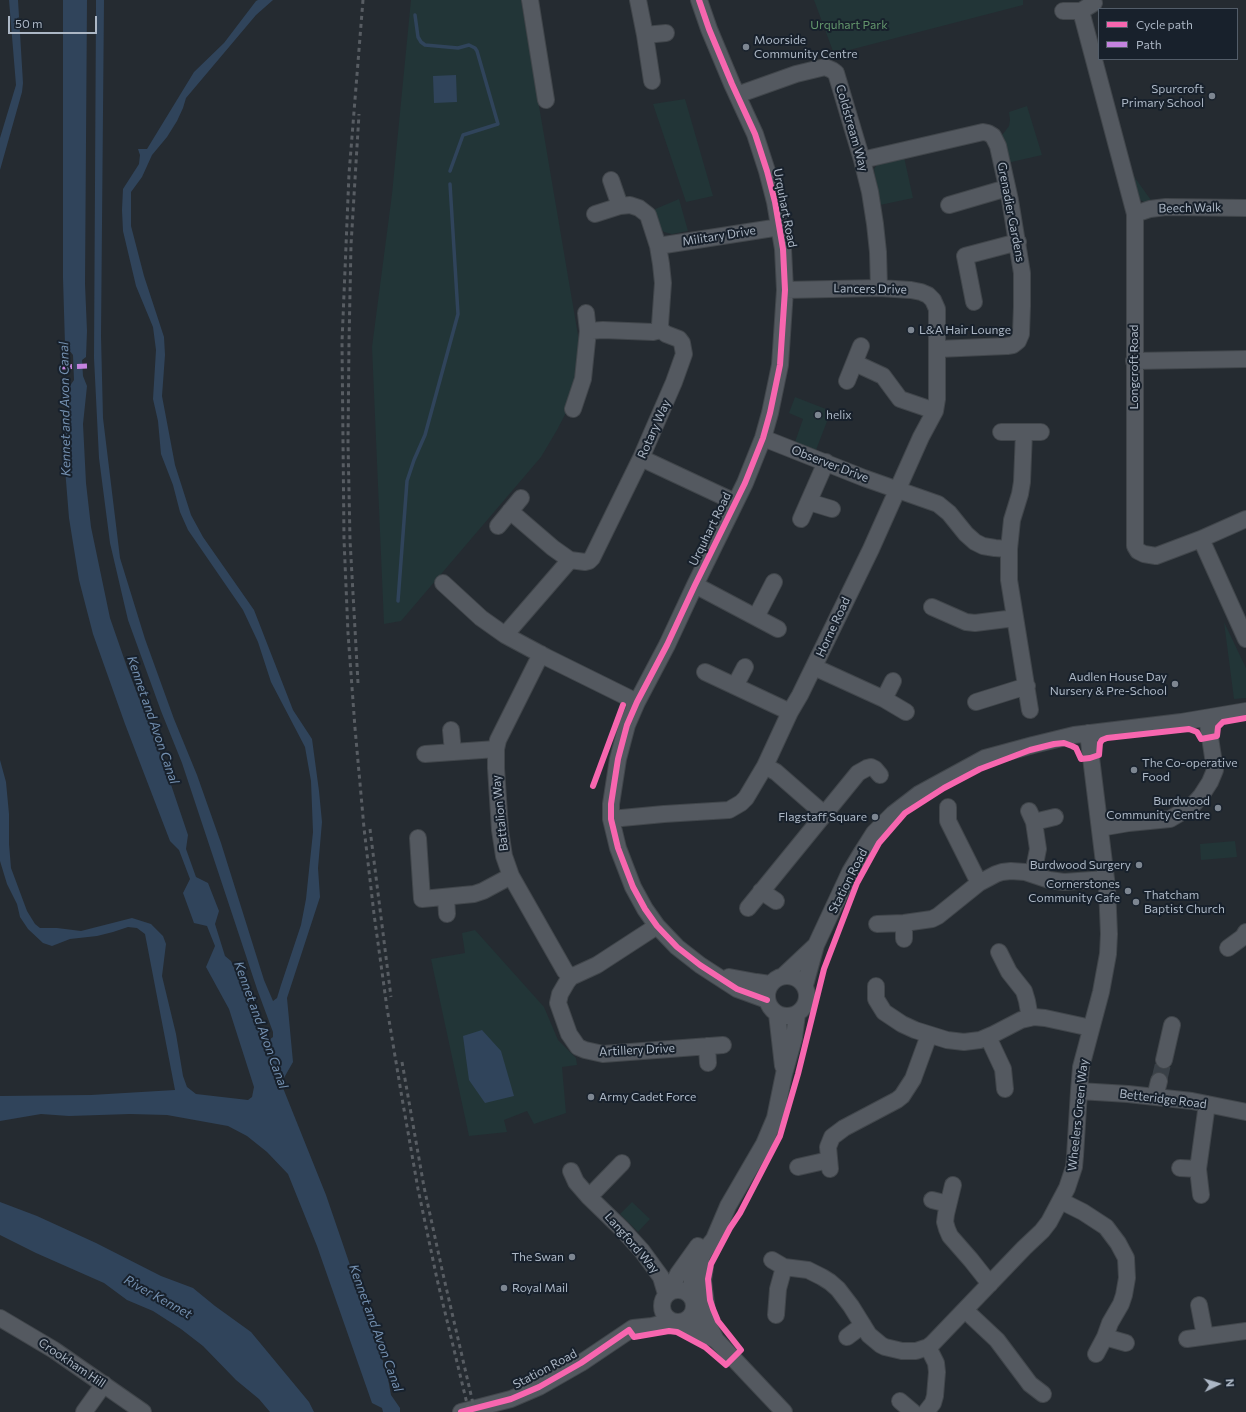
<!DOCTYPE html>
<html>
<head>
<meta charset="utf-8">
<style>
  body { margin:0 }
  #map { position:relative; width:1246px; height:1412px; overflow:hidden; background:#252b31; font-family:Commissioner,sans-serif }
  canvas { display:block }
  .legend { position:absolute; left:1098px; top:8px; width:140px; height:52px; box-sizing:border-box; background:#18212c; border:1px solid #535d69; margin:0; padding:5px 7px; list-style:none; font-size:12px; color:#acb7c5 }
  .legend li { display:flex; align-items:center; gap:8px; height:20px }
  .legend b { width:20px; border:1px solid #535d69 }
  .north { position:absolute; left:1198px; top:1364px; width:40px; height:40px; -webkit-text-stroke:3px #18212c; paint-order:stroke; rotate:85deg; font-size:11px; font-weight:700; line-height:16px; text-align:center; color:#acb7c5 }
  .north::after { content:''; display:block; margin:auto; width:14px; height:18px; background:#acb7c5; clip-path:polygon(50% 0,100% 100%,50% 72%,0 100%) }
  .scale { position:absolute; left:8px; top:16px; width:89px; height:18px; box-sizing:border-box; border:2px solid #acb7c5; border-top:0; padding-left:5px; font-size:12px; line-height:14px; white-space:nowrap; color:#acb7c5; -webkit-text-stroke:3px #18212c; paint-order:stroke }
</style>
</head>
<body>
<div id="map">
<canvas width="1246" height="1412"></canvas>
<ul class="legend">
<li><b style="height:5px;background:#f766af"></b>Cycle path</li>
<li><b style="height:5px;background:#c483df"></b>Path</li>
</ul>
<div class="north">N</div>
<div class="scale">50 m</div>
</div>
<script>
const context = document.querySelector('canvas').getContext('2d');
context.lineJoin = 'round';
function fill(path, color) {
  context.fillStyle = color;
  context.fill(path, 'evenodd');
}
function toPath(rows) {
  const path = new Path2D();
  for (const r of rows) {
    if (r.length === 3) {
      path.moveTo(r[0] + r[2], r[1]);
      path.arc(r[0], r[1], r[2], 0, 2 * Math.PI);
      continue;
    }
    path.moveTo(r[0], r[1]);
    for (let i = 2; i < r.length; i += 2) path.lineTo(r[i], r[i + 1]);
  }
  return path;
}
function trace(path, color, width, dash) {
  context.strokeStyle = color;
  context.lineWidth = width;
  context.lineCap = dash ? 'butt' : 'round';
  context.setLineDash(dash || []);
  context.stroke(path);
}
function drawText(font, color, halo, rows, align = 'center') {
  context.font = font + ' Commissioner,sans-serif';
  context.lineWidth = 4;
  context.setLineDash([]);
  context.textBaseline = 'middle';
  context.strokeStyle = halo;
  context.fillStyle = color;
  for (const [text, x, y, turn = 0] of rows) {
    context.save();
    context.translate(x, y);
    context.rotate((+turn || 0) * Math.PI / 180);
    context.textAlign = isNaN(turn) ? turn : align;
    if (halo) context.strokeText(text, 0, 0);
    context.fillText(text, 0, 0);
    context.restore();
  }
}
fill(toPath([
  [411,0,521,0,580,347,578,374,571,403,557,430,541,457,401,621,384,624,372,347,392,194],
  [814,0,1023,0,1023,5,834,54],
  [685,99,713,196,686,202,653,104],
  [1027,106,1042,155,1007,163,1000,135,1003,134,1009,126,1010,120,1009,112],
  [904,157,913,198,880,205,874,169,876,166,881,163],
  [1128,168,1153,203,1144,202,1137,198],
  [679,199,688,231,672,234,664,232,659,227,653,210],
  [795,397,831,411,816,450,795,442,803,419,789,413],
  [1224,622,1246,668,1246,698,1234,699],
  [1235,841,1237,857,1201,860,1200,844],
  [475,930,544,1007,558,1040,576,1058,577,1065,562,1067,566,1113,534,1124,527,1111,504,1120,507,1132,469,1136,431,959,465,953,462,933],
  [632,1202,650,1219,638,1232,620,1214]
]), '#223537');
fill(toPath([
  [9,0,18,0,23,83,22,92,0,170,0,138,16,85],
  [63,0,87,0,85,284,87,331,86,357,82,360,83,376,87,386,83,424,86,483,91,527,110,618,127,667,162,758,188,835,186,849,196,877,208,883,219,911,215,924,225,956,231,961,266,1042,273,1037,273,1032,257,989,182,763,161,711,128,620,110,543,99,458,94,358,96,7,96,0,104,0,101,336,103,418,120,558,145,639,174,719,197,775,221,843,264,980,273,1001,277,998,281,985,301,925,306,899,313,832,311,781,305,747,271,682,258,642,243,610,188,530,180,512,173,485,161,454,158,421,153,399,156,350,153,327,136,286,123,231,122,210,123,189,139,164,140,155,138,149,147,149,194,72,224,43,256,1,258,0,273,0,256,15,186,98,183,108,177,121,167,137,152,155,142,177,131,192,131,226,144,276,164,337,165,355,162,396,175,465,191,515,203,537,254,610,293,710,312,739,319,791,322,822,318,868,320,897,287,998,293,1062,281,1083,326,1195,387,1373,391,1395,400,1408,400,1412,383,1412,382,1408,372,1403,317,1246,288,1174,267,1152,247,1136,228,1126,167,1115,130,1114,69,1116,41,1114,0,1121,0,1096,91,1095,175,1090,145,934,137,928,128,927,113,932,97,936,70,939,52,946,43,943,28,929,20,917,17,904,7,884,0,861,0,760,6,782,9,814,9,844,11,868,27,911,35,924,40,928,57,928,81,931,132,918,151,924,163,936,166,944,162,976,176,1034,183,1076,187,1087,196,1094,248,1100,252,1097,254,1087,229,1009,206,967,215,946,207,926,194,923,183,893,190,879,179,850,170,841,125,724,93,634,79,580,69,518,64,456,63,437,68,426,67,390,74,380,73,355,65,345,63,278],
  [456,75,457,102,434,103,433,76],
  [482,1030,501,1051,514,1096,485,1103,469,1080,463,1036],
  [0,1202,37,1216,96,1243,161,1276,193,1288,215,1306,251,1332,309,1402,314,1412,270,1412,259,1399,236,1380,203,1346,181,1329,153,1311,127,1300,104,1283,36,1253,0,1235]
]), '#30445b');
trace(toPath([
  [415,15,418,37,421,42,425,45,458,48,469,45,475,48,477,51,498,124,463,135,450,171],
  [398,601,407,481,414,460,425,435,458,314,450,184]
]), '#30445b', 3.5);
trace(toPath([
  [1159,1081,1164,1060]
]), '#394047', 16, [16, 8]);
const minor = toPath([
  [530,0,546,100],
  [638,0,645,35,652,81],
  [699,0,709,29,732,84,755,134,767,171,775,202,783,249,785,290,780,365,770,413,763,438,745,483,695,585,667,645,637,702,627,725,618,759,611,804,611,819,618,848,633,887,645,909,657,926,677,947,700,965,737,989,767,1000],
  [1063,11,1081,11,1094,3],
  [1081,11,1135,214,1135,546,1138,551,1144,554,1156,556,1201,539,1246,639],
  [645,35,666,33],
  [737,95,796,74,825,67,832,70,836,73,862,160,870,192,875,224,878,252,879,288],
  [862,160,983,132,988,133,993,136,998,146,1010,200,1022,273,1022,306,1021,334,1018,341,1013,345,1007,346,938,349],
  [611,180,620,206],
  [949,205,1007,188],
  [1135,214,1150,209,1166,207,1246,208],
  [658,246,780,227],
  [974,302,965,256,1018,242],
  [588,331,603,330,653,332,661,330],
  [1134,361,1246,359],
  [855,363,883,376,900,399,935,411],
  [847,381,861,346],
  [573,409,583,379,588,331,586,313],
  [1001,432,1041,432],
  [1024,432,1022,482,1020,494,1012,520,1009,549,1009,580,1030,710],
  [763,438,864,478,938,504,949,513,966,534,975,542,983,546,995,548,1009,549],
  [641,458,735,502],
  [809,502,832,509],
  [510,511,553,548,570,560],
  [801,519,826,462],
  [498,526,521,498],
  [1201,539,1246,519],
  [443,583,481,618,505,635,546,657,637,702],
  [695,585,778,629],
  [932,607,966,622,975,623,1015,618],
  [756,617,774,582],
  [505,635,570,560,585,562,589,561,592,558,641,458,674,382,684,354,682,343,679,339,666,334,661,330,660,325,663,283,661,264,658,246,648,215,639,208,630,205,620,206,595,214],
  [541,654,498,740,496,749,496,768,500,830,504,856,511,876,565,971,571,977],
  [814,667,884,699,906,712],
  [705,672,790,712],
  [735,686,745,667],
  [884,699,893,681],
  [976,702,1027,686],
  [451,730,453,752],
  [425,754,496,749],
  [765,766,776,772,824,814],
  [948,807,948,821,979,883],
  [1029,811,1034,822,1038,849,1033,874],
  [611,819,664,814,729,810,741,803,746,798,765,766,790,712,800,695,871,549,921,437,935,411,937,399,937,309,933,300,928,295,921,292,911,290,879,288,785,290],
  [1034,822,1055,817],
  [1100,828,1129,823,1170,819,1192,806,1201,796,1210,782,1215,770,1207,718],
  [418,838,422,899,474,894,483,891,511,876],
  [761,891,776,901],
  [446,897,447,914],
  [748,908,858,773,867,768,871,767,875,769,880,775],
  [877,924,904,923,932,919,938,916,979,883,996,874,1002,872,1011,871,1025,872,1049,880,1064,882,1106,879],
  [657,926,597,965,571,977,567,982,560,994,558,1003,569,1034,578,1047,585,1050,603,1054,723,1045],
  [904,939,904,923],
  [1228,948,1243,937,1246,932],
  [999,952,1009,972,1024,991,1027,1001,1030,1018],
  [787,996,20],
  [783,976,816,945],
  [729,977,756,982,770,984],
  [805,985,816,945,850,872,862,852,874,833,893,814,919,794,985,758,1033,745,1074,735,1181,722,1246,711],
  [876,986,876,999,884,1012,902,1024,915,1030,947,1040,964,1042,980,1040,994,1034,1021,1020,1034,1017,1045,1018,1091,1028],
  [777,1014,783,1066],
  [988,1037,1003,1069,1005,1089],
  [707,1046,708,1063],
  [1164,1060,1172,1025],
  [1079,1091,1128,1094,1192,1101,1246,1112],
  [1155,1097,1159,1081],
  [622,1163,589,1197,622,1229,642,1251,661,1277,666,1294],
  [798,1167,829,1160],
  [1180,1168,1198,1169],
  [830,1169,828,1147,832,1137,844,1128,897,1100,902,1096,913,1079,929,1035],
  [571,1171,576,1182,589,1197],
  [953,1185,946,1214,945,1222,947,1229,950,1236,971,1260,990,1284],
  [1201,1195,1198,1169,1207,1104],
  [932,1200,948,1204],
  [1061,1201,1083,1212,1106,1227,1118,1243,1126,1258,1127,1278,1124,1295,1121,1304,1110,1323,1105,1337,1096,1354],
  [772,1260,784,1267,808,1270,822,1277,830,1282,838,1289,851,1306,869,1335,881,1345,885,1347,902,1351,916,1351,928,1347,932,1344,1024,1248,1042,1231,1049,1222,1067,1188,1074,1167,1075,1156,1079,1091,1081,1067,1101,992,1108,954,1109,934,1107,887,1088,733],
  [705,1267,703,1281,709,1326],
  [678,1306,16],
  [669,1292,678,1274,698,1246],
  [691,1297,692,1278,698,1263,706,1249,714,1239,728,1206,764,1144,775,1118,784,1074,794,1038,797,1014],
  [1199,1305,1205,1336],
  [694,1309,709,1326,716,1340,784,1412],
  [965,1310,997,1340,1030,1384,1043,1394],
  [776,1315,778,1289,784,1267],
  [0,1318,54,1350,143,1412],
  [680,1322,716,1340],
  [847,1337,863,1325],
  [1105,1337,1126,1343],
  [1187,1339,1246,1331],
  [900,1401,913,1412],
  [84,1412,104,1384],
  [461,1412,511,1399,539,1387,581,1363,633,1328,652,1326,672,1321],
  [926,1412,933,1403,935,1396,937,1372,936,1363,928,1347]
]);
trace(minor, '#41464b', 18);
trace(minor, '#545960', 16);
trace(toPath([
  [363,0,349,174,342,342,344,539,348,633,355,728,364,828,374,914,387,1008,402,1098,418,1189,437,1279,469,1412],
  [358,683,350,540,348,442,349,342,351,245,359,114],
  [370,829,391,997],
  [402,1062,424,1187,443,1274,475,1412]
]), '#585d63', 3, [4, 4]);
trace(toPath([
  [62,367,87,366]
]), '#c483df', 5, [10, 5]);
trace(toPath([
  [699,0,709,29,732,84,755,134,767,171,775,202,783,249,785,290,780,365,770,413,763,438,745,483,695,585,667,645,637,702,627,725,618,759,611,804,611,819,618,848,633,887,645,909,657,926,677,947,700,965,737,989,767,1000],
  [593,786,623,705],
  [461,1412,511,1399,539,1387,581,1363,629,1330,634,1337,669,1331,677,1332,705,1347,726,1365,741,1350,718,1321,713,1309,710,1300,708,1279,711,1264,730,1228,740,1213,780,1136,798,1074,824,969,857,883,879,843,905,813,944,788,980,769,1030,750,1054,744,1064,743,1072,746,1076,748,1081,759,1090,758,1099,755,1100,743,1102,740,1107,738,1189,729,1197,732,1201,739,1217,736,1218,727,1223,722,1246,718]
]), '#f766af', 6);
for (const [x, y, r, color] of [
  [746,47,4,"#7d8691"],
  [1212,96,4,"#7d8691"],
  [911,330,4,"#7d8691"],
  [818,415,4,"#7d8691"],
  [1175,684,4,"#7d8691"],
  [1134,770,4,"#7d8691"],
  [1218,808,4,"#7d8691"],
  [875,817,4,"#7d8691"],
  [1139,865,4,"#7d8691"],
  [1128,891,4,"#7d8691"],
  [1136,902,4,"#7d8691"],
  [591,1097,4,"#7d8691"],
  [572,1257,4,"#7d8691"],
  [504,1288,4,"#7d8691"]
]) {
  const dot = new Path2D();
  dot.arc(x, y, r, 0, 2 * Math.PI);
  context.fillStyle = color;
  context.fill(dot);
  trace(dot, '#18212c', 1.5);
}
drawText('12px', '#63966c', '#18212c', [
  ["Urquhart Park",849,25]
]);
drawText('12px', '#acb7c5', '#18212c', [
  ["Moorside",754,40],
  ["Community Centre",754,54],
  ["Spurcroft",1204,89,"right"],
  ["Primary School",1204,103,"right"],
  ["L&A Hair Lounge",919,330],
  ["helix",826,415],
  ["Audlen House Day",1167,677,"right"],
  ["Nursery & Pre-School",1167,691,"right"],
  ["The Co-operative",1142,763],
  ["Food",1142,777],
  ["Burdwood",1210,801,"right"],
  ["Community Centre",1210,815,"right"],
  ["Flagstaff Square",867,817,"right"],
  ["Burdwood Surgery",1131,865,"right"],
  ["Cornerstones",1120,884,"right"],
  ["Community Cafe",1120,898,"right"],
  ["Thatcham",1144,895],
  ["Baptist Church",1144,909],
  ["Army Cadet Force",599,1097],
  ["The Swan",564,1257,"right"],
  ["Royal Mail",512,1288]
], 'left');
drawText('12px', '#acb7c5', '#18212c', [
  ["Coldstream Way",852,128,74],
  ["Urquhart Road",785,208,79],
  ["Beech Walk",1190,208,-1],
  ["Grenadier Gardens",1011,212,79],
  ["Military Drive",719,236,-9],
  ["Lancers Drive",870,289,1],
  ["Longcroft Road",1134,367,-90],
  ["Rotary Way",654,429,-66],
  ["Observer Drive",830,464,21],
  ["Urquhart Road",710,529,-64],
  ["Horne Road",833,627,-65],
  ["Battalion Way",500,813,-96],
  ["Station Road",848,881,-63],
  ["Artillery Drive",637,1050,-3],
  ["Betteridge Road",1163,1099,7],
  ["Wheelers Green Way",1078,1115,-84],
  ["Langford Way",632,1243,49],
  ["Crookham Hill",72,1363,34],
  ["Station Road",545,1369,-28]
]);
drawText('italic 13px', '#738faf', '#18212c', [
  ["Kennet and Avon Canal",65,409,-91],
  ["Kennet and Avon Canal",153,720,71],
  ["Kennet and Avon Canal",261,1025,70],
  ["River Kennet",158,1297,29],
  ["Kennet and Avon Canal",376,1328,70]
]);
</script>
</body>
</html>
